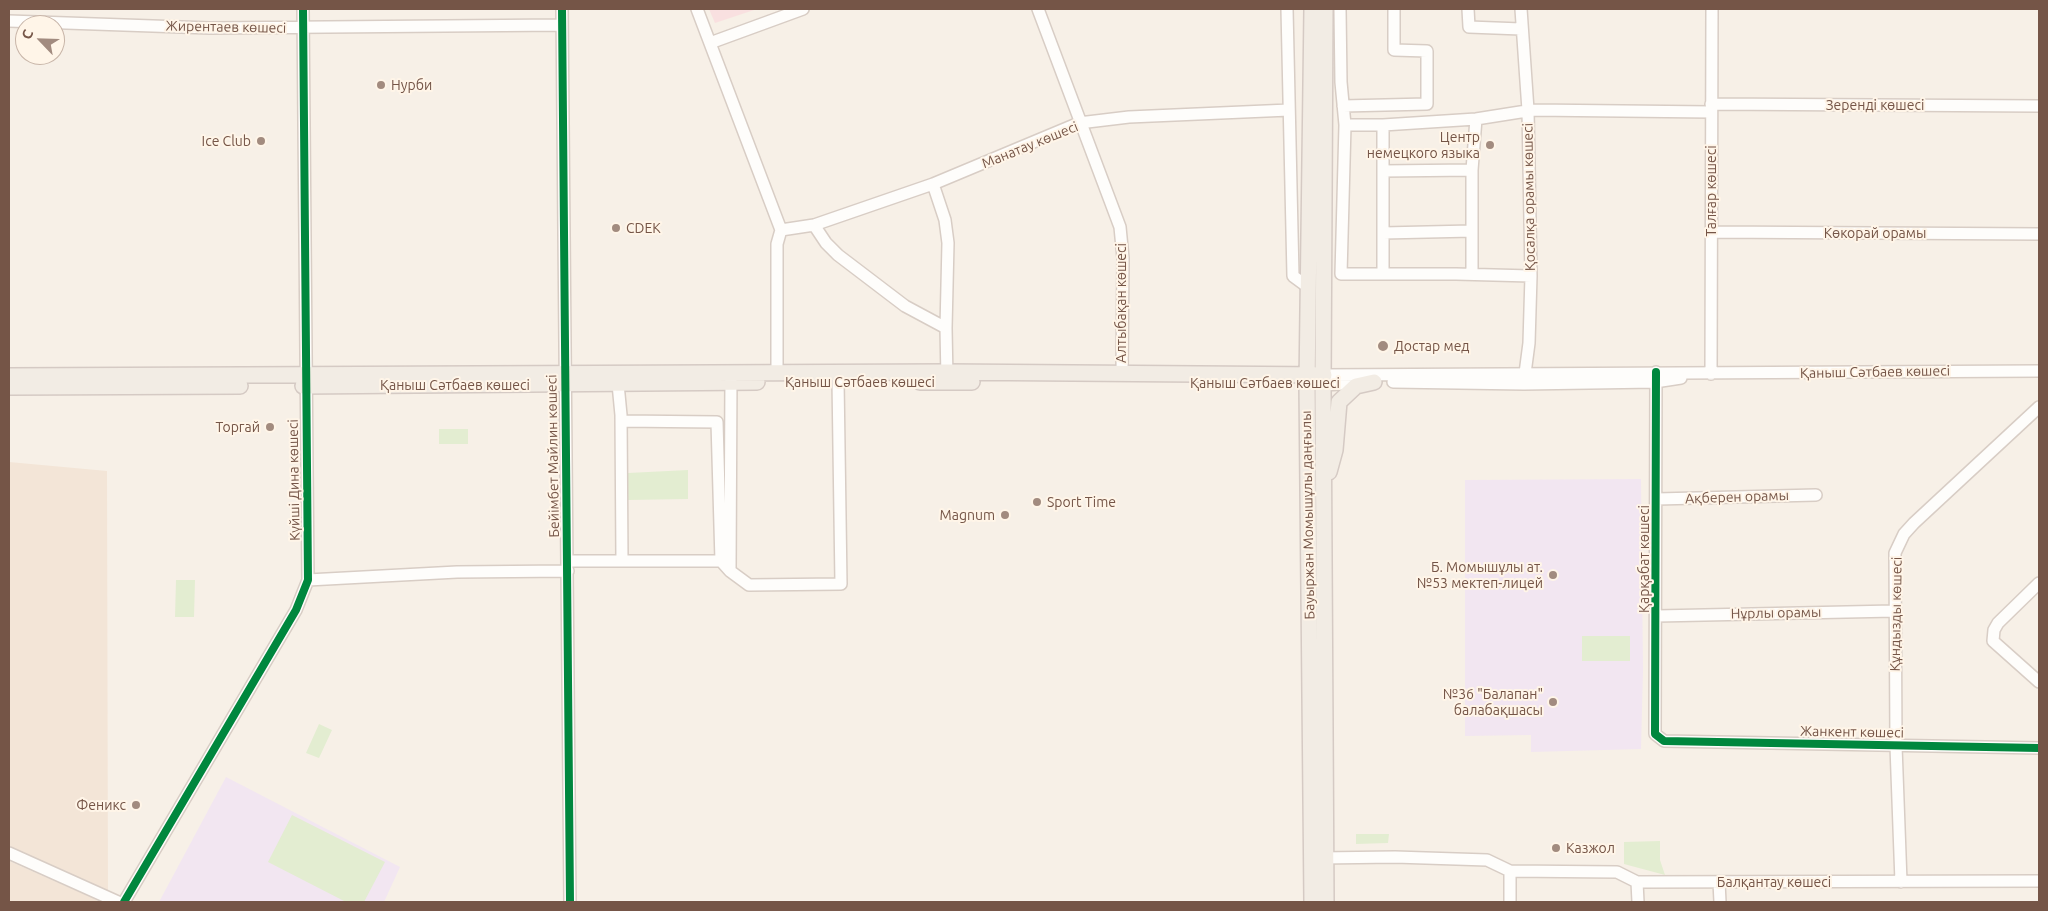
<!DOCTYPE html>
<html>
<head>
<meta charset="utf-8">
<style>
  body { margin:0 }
  #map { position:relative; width:2048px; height:911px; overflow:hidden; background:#f7f0e7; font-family:Ubuntu,sans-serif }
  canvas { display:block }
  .frame { position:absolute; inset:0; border:10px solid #755547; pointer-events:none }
  .north { position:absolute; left:15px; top:15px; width:50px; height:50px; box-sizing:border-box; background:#fff5e8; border:1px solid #c8b5a8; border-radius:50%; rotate:294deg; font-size:14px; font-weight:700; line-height:20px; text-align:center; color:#755547 }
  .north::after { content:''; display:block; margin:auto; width:18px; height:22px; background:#a28b7f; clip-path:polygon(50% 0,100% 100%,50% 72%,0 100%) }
</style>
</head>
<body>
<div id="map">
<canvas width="2048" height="911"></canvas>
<div class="frame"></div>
<div class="north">С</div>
</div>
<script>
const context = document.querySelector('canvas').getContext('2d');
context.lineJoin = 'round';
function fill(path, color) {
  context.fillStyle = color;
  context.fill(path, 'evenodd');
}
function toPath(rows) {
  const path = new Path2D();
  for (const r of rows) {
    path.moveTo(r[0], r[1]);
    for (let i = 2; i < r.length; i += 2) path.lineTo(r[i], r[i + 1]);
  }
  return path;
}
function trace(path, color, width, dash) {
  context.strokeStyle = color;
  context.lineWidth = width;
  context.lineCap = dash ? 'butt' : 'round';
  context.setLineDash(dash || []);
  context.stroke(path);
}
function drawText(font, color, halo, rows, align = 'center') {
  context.font = font + ' Ubuntu,sans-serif';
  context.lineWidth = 4;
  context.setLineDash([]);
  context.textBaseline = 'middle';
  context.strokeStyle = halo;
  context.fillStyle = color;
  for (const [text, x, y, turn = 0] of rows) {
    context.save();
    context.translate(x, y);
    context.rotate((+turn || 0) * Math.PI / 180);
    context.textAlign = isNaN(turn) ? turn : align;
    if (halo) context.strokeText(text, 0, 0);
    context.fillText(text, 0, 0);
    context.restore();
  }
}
fill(toPath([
  [9,462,107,471,108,900,9,857],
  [9,861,93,898,99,902,9,902]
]), '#f3e5d7');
fill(toPath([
  [1641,479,1643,670,1641,749,1531,752,1531,735,1465,736,1465,480],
  [226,777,400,867,384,902,159,902]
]), '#f2e6f1');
fill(toPath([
  [709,9,757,9,715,23]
]), '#f9e0e0');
fill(toPath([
  [439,429,468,429,468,444,439,444],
  [688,470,688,499,628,500,628,473],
  [176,580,195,580,194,617,175,617],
  [1582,636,1630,636,1630,661,1582,661],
  [319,724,332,730,319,758,306,753],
  [292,815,385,862,364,902,346,902,268,862],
  [1356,834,1389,834,1388,843,1356,844],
  [1660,841,1660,860,1665,875,1624,864,1624,842]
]), '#e3edd1');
const minor = toPath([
  [562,9,570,902],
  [697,9,781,230,777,244,777,372],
  [1038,9,1120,227,1123,258,1122,372],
  [1287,9,1293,276,1308,287],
  [1340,9,1341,82,1345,125,1341,274,1456,274,1531,276],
  [1468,9,1469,27,1521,29],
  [1521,9,1528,110,1531,276,1529,343,1524,381],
  [9,21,210,28,562,25],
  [710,43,803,9],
  [1711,104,2039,106],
  [1343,106,1427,104,1427,51,1394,50,1394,9],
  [1345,125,1383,125,1476,119,1533,110,1711,112],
  [1383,125,1383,274],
  [1383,171,1472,170],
  [933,184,945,220,948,243,946,328],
  [814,225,826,243,838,255,905,306,946,328,947,379],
  [781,230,814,225,933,184,1079,123,1129,117,1289,110],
  [1711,232,2039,234],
  [1383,233,1472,231],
  [1472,274,1472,170,1476,119],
  [1656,372,1655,734,1664,741,2039,748],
  [1711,374,1712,9],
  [1324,375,2039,371],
  [1393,382,1524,384,1655,382,1681,378],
  [618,384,621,415,622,561],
  [1323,385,1362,383],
  [621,421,717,422,721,561],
  [1657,499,1816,495],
  [567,561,721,561,730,571,749,585,841,584,838,380],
  [730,571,731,376],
  [308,580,457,572,568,571],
  [2039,583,1998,623,1994,630,1993,641,2039,682],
  [1657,616,1894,611],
  [9,853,118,902],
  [1320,858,1395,857,1487,860,1510,871],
  [1510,871,1617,872,1637,882,2039,881],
  [1510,871,1510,902],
  [1637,882,1638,902],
  [1719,882,1720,902],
  [1901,882,1896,746,1895,553,1904,534,1914,523,2039,407],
  [124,902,296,610,308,580,303,9]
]);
const major = toPath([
  [1312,9,1307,385,1312,902],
  [1325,9,1323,385,1326,902],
  [9,376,947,372,1324,375],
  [920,382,972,382],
  [303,386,757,382],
  [9,387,240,386],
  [1329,472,1335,450,1339,402,1356,386,1374,382]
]);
trace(minor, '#d8cdc5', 14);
trace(major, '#d5cac4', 18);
trace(minor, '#fefdfb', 11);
trace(major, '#f2ece4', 15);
trace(toPath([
  [562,9,570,902],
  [1656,372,1655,734,1664,741,2039,748],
  [124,902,296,610,308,580,303,9]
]), '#00873e', 8);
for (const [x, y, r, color] of [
  [381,85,5,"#a28b7f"],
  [261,141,5,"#a28b7f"],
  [1490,145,5,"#a28b7f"],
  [616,228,5,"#a28b7f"],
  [1383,346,6,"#a28b7f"],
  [270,427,5,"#a28b7f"],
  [1037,502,5,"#a28b7f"],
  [1005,515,5,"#a28b7f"],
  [1553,575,5,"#a28b7f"],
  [1553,702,5,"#a28b7f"],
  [136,805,5,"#a28b7f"],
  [1556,848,5,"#a28b7f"]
]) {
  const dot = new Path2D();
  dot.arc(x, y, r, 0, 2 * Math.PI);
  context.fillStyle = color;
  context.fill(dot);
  trace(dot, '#fff5e8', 2);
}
drawText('14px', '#755547', '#fff5e8', [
  ["Жирентаев көшесі",226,27,1],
  ["Зеренді көшесі",1875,105],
  ["Манатау көшесі",1030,145,-22],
  ["Талғар көшесі",1711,191,-90],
  ["Қосалқа орамы көшесі",1529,197,-91],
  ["Көкорай орамы",1875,233],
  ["Алтыбақан көшесі",1121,303,-90],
  ["Қаныш Сәтбаев көшесі",1875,372,-1],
  ["Қаныш Сәтбаев көшесі",860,382],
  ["Қаныш Сәтбаев көшесі",1265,383],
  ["Қаныш Сәтбаев көшесі",455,385],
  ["Бейімбет Майлин көшесі",553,456,-91],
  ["Күйші Дина көшесі",294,480,-91],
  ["Ақберен орамы",1737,497,-2],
  ["Бауыржан Момышұлы даңғылы",1308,515,-91],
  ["Қарқабат көшесі",1644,559,-90],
  ["Нұрлы орамы",1776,613,-1],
  ["Құндызды көшесі",1896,614,-89],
  ["Жанкент көшесі",1852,732,1],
  ["Балқантау көшесі",1774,882]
]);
drawText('14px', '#755547', '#fff5e8', [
  ["Нурби",391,85,"left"],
  ["Центр",1480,137],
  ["немецкого языка",1480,153],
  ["Ice Club",251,141],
  ["CDEK",626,228,"left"],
  ["Достар мед",1394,346,"left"],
  ["Торгай",260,427],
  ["Sport Time",1047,502,"left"],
  ["Magnum",995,515],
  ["Б. Момышұлы ат.",1543,567],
  ["№53 мектеп-лицей",1543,583],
  ["№36 \"Балапан\"",1543,694],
  ["балабақшасы",1543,710],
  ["Феникс",126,805],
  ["Казжол",1566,848,"left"]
], 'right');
</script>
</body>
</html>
